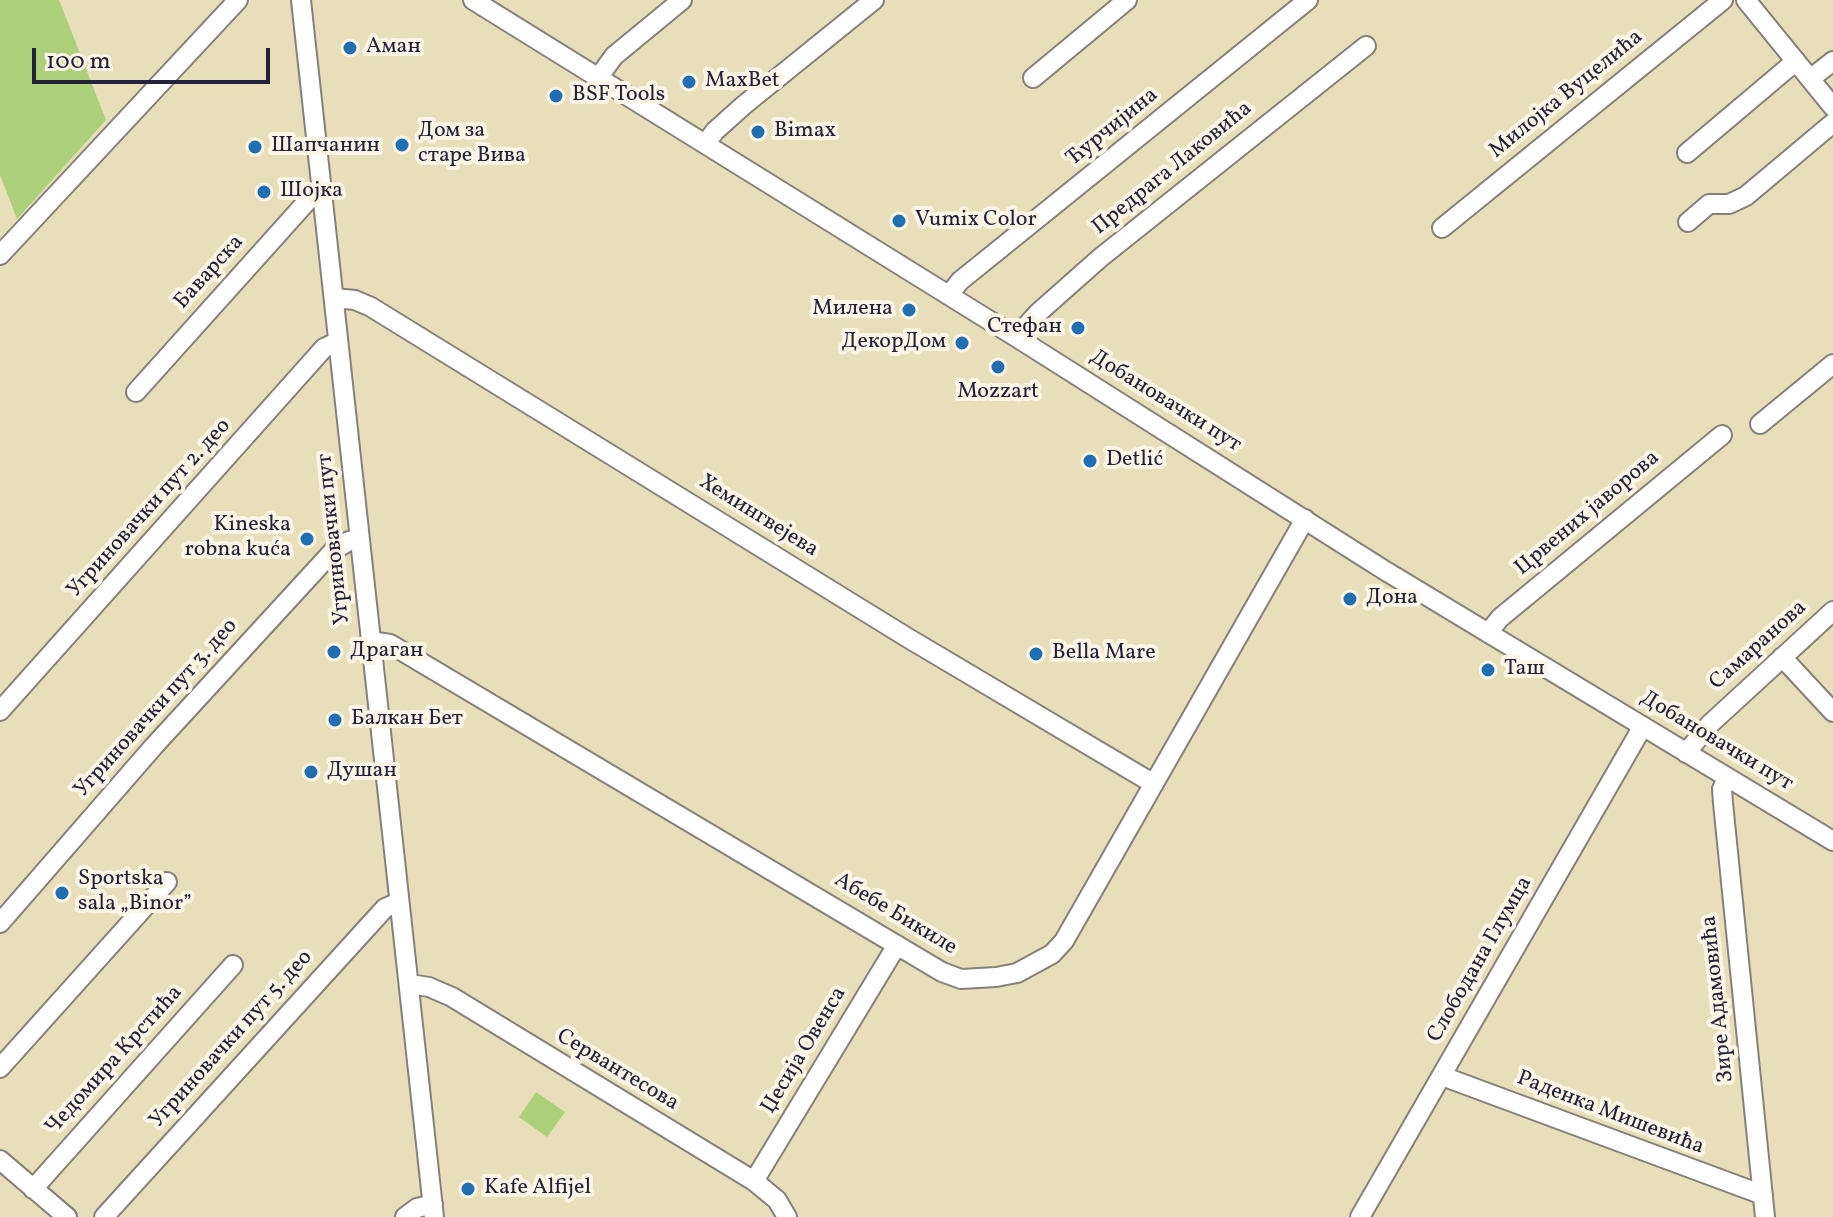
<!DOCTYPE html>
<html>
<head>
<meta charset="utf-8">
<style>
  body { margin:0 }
  #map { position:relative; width:1833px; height:1217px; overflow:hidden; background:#e8dfba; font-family:Vollkorn,serif }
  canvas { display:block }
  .scale { position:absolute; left:32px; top:48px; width:238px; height:36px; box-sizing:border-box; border:4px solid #22223b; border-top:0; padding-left:10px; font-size:24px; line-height:28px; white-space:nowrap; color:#22223b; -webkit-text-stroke:6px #fcf5e5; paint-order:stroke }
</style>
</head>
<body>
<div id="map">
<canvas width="1833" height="1217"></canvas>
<div class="scale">100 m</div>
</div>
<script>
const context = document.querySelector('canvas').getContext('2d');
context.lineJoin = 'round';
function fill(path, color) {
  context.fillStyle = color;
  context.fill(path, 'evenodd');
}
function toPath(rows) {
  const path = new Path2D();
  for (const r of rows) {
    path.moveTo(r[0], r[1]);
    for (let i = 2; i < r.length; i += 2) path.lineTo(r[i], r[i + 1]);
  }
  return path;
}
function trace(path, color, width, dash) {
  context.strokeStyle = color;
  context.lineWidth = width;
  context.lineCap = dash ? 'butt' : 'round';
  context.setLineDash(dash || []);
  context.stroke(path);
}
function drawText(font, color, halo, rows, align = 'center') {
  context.font = font + ' Vollkorn,serif';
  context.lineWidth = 8;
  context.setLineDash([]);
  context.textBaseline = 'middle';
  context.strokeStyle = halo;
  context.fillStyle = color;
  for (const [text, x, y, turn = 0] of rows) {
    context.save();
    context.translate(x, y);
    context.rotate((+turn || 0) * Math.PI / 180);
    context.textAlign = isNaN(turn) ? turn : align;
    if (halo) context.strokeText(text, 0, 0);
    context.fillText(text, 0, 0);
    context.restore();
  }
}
fill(toPath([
  [0,0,59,0,106,120,17,219,0,175],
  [536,1092,565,1112,547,1137,519,1117]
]), '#acd079');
const minor = toPath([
  [301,0,434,1217],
  [473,0,1016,337,1384,570,1833,841],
  [1746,0,1833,107],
  [598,78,614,56,682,0],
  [1033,78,1127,0],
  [1810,79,1833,61],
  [706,143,715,131,744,105,874,0],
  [1687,153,1796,61],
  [1688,222,1709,204,1729,204,1746,196,1833,123],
  [1442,228,1723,0],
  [0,255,238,0],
  [949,295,960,281,1308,0],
  [334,298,355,300,371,307,908,638,1154,784],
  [1016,337,1038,313,1100,258,1366,46],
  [136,392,311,197,323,191],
  [1760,424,1833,364],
  [1488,633,1500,618,1722,435],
  [370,641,390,644,942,972,961,979,996,977,1017,973,1052,954,1064,941,1305,519],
  [1782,657,1833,712],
  [0,711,324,348,337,342],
  [1686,753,1710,724,1833,611],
  [1727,778,1722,789,1723,803,1765,1217],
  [0,923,154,746,334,550,349,541,359,540],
  [410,984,429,987,452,997,754,1181,777,1200,787,1217],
  [0,1068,167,882],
  [1442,1076,1763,1195],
  [0,1160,67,1217],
  [754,1181,897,945],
  [33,1189,233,965],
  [104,1217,385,908,399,902],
  [405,1217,417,1208,433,1204],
  [1360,1217,1643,726]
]);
trace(minor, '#85807a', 22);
trace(minor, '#fff', 18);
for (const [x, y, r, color] of [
  [350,48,8,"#1f6fb2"],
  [689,82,8,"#1f6fb2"],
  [556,96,8,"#1f6fb2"],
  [758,132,8,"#1f6fb2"],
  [402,145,8,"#1f6fb2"],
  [255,147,8,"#1f6fb2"],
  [264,192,8,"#1f6fb2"],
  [899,221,8,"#1f6fb2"],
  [909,310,8,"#1f6fb2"],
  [1078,328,8,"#1f6fb2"],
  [962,343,8,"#1f6fb2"],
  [998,367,8,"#1f6fb2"],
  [1090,461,8,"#1f6fb2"],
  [307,539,8,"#1f6fb2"],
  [1350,599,8,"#1f6fb2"],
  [334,652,8,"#1f6fb2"],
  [1036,654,8,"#1f6fb2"],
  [1488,670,8,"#1f6fb2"],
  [335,720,8,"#1f6fb2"],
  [311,772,8,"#1f6fb2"],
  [62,893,8,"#1f6fb2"],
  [468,1189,8,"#1f6fb2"]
]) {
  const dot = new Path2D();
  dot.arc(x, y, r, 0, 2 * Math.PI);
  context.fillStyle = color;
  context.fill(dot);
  trace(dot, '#fcf5e5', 3);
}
drawText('22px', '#22223b', '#fcf5e5', [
  ["Аман",366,48],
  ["MaxBet",705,82],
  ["BSF Tools",572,96],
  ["Дом за",418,132],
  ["старе Вива",418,157],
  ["Bimax",774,132],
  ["Шапчанин",271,147],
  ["Шојка",280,192],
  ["Vumix Color",915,221],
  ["Милена",893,310,"right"],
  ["Стефан",1062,328,"right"],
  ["ДекорДом",946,343,"right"],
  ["Mozzart",998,393,"center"],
  ["Detlić",1106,461],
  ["Kineska",291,526,"right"],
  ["robna kuća",291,551,"right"],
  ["Дона",1366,599],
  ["Драган",350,652],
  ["Bella Mare",1052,654],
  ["Таш",1504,670],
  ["Балкан Бет",351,720],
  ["Душан",327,772],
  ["Sportska",78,880],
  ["sala „Binor”",78,905],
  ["Kafe Alfijel",484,1189]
], 'left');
drawText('22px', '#22223b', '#fcf5e5', [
  ["Милојка Вуцелића",1567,95,-39],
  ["Ћурчијина",1113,128,-39],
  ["Предрага Лаковића",1173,169,-39],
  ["Баварска",210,273,-48],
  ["Добановачки пут",1165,402,32],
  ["Угриновачки пут 2. део",150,509,-48],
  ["Црвених јаворова",1588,514,-40],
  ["Хемингвејева",758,517,32],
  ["Угриновачки пут",335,539,-96],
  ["Самаранова",1759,646,-42],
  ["Угриновачки пут 3. део",157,709,-48],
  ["Добановачки пут",1716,742,31],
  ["Абебе Бикиле",895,915,31],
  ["Слободана Глумца",1481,960,-60],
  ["Зире Адамовића",1719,999,-96],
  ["Угриновачки пут 5. део",232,1040,-48],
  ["Џесија Овенса",805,1051,-59],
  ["Чедомира Крстића",115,1061,-48],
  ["Сервантесова",617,1071,31],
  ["Раденка Мишевића",1610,1114,21]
]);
</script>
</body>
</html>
